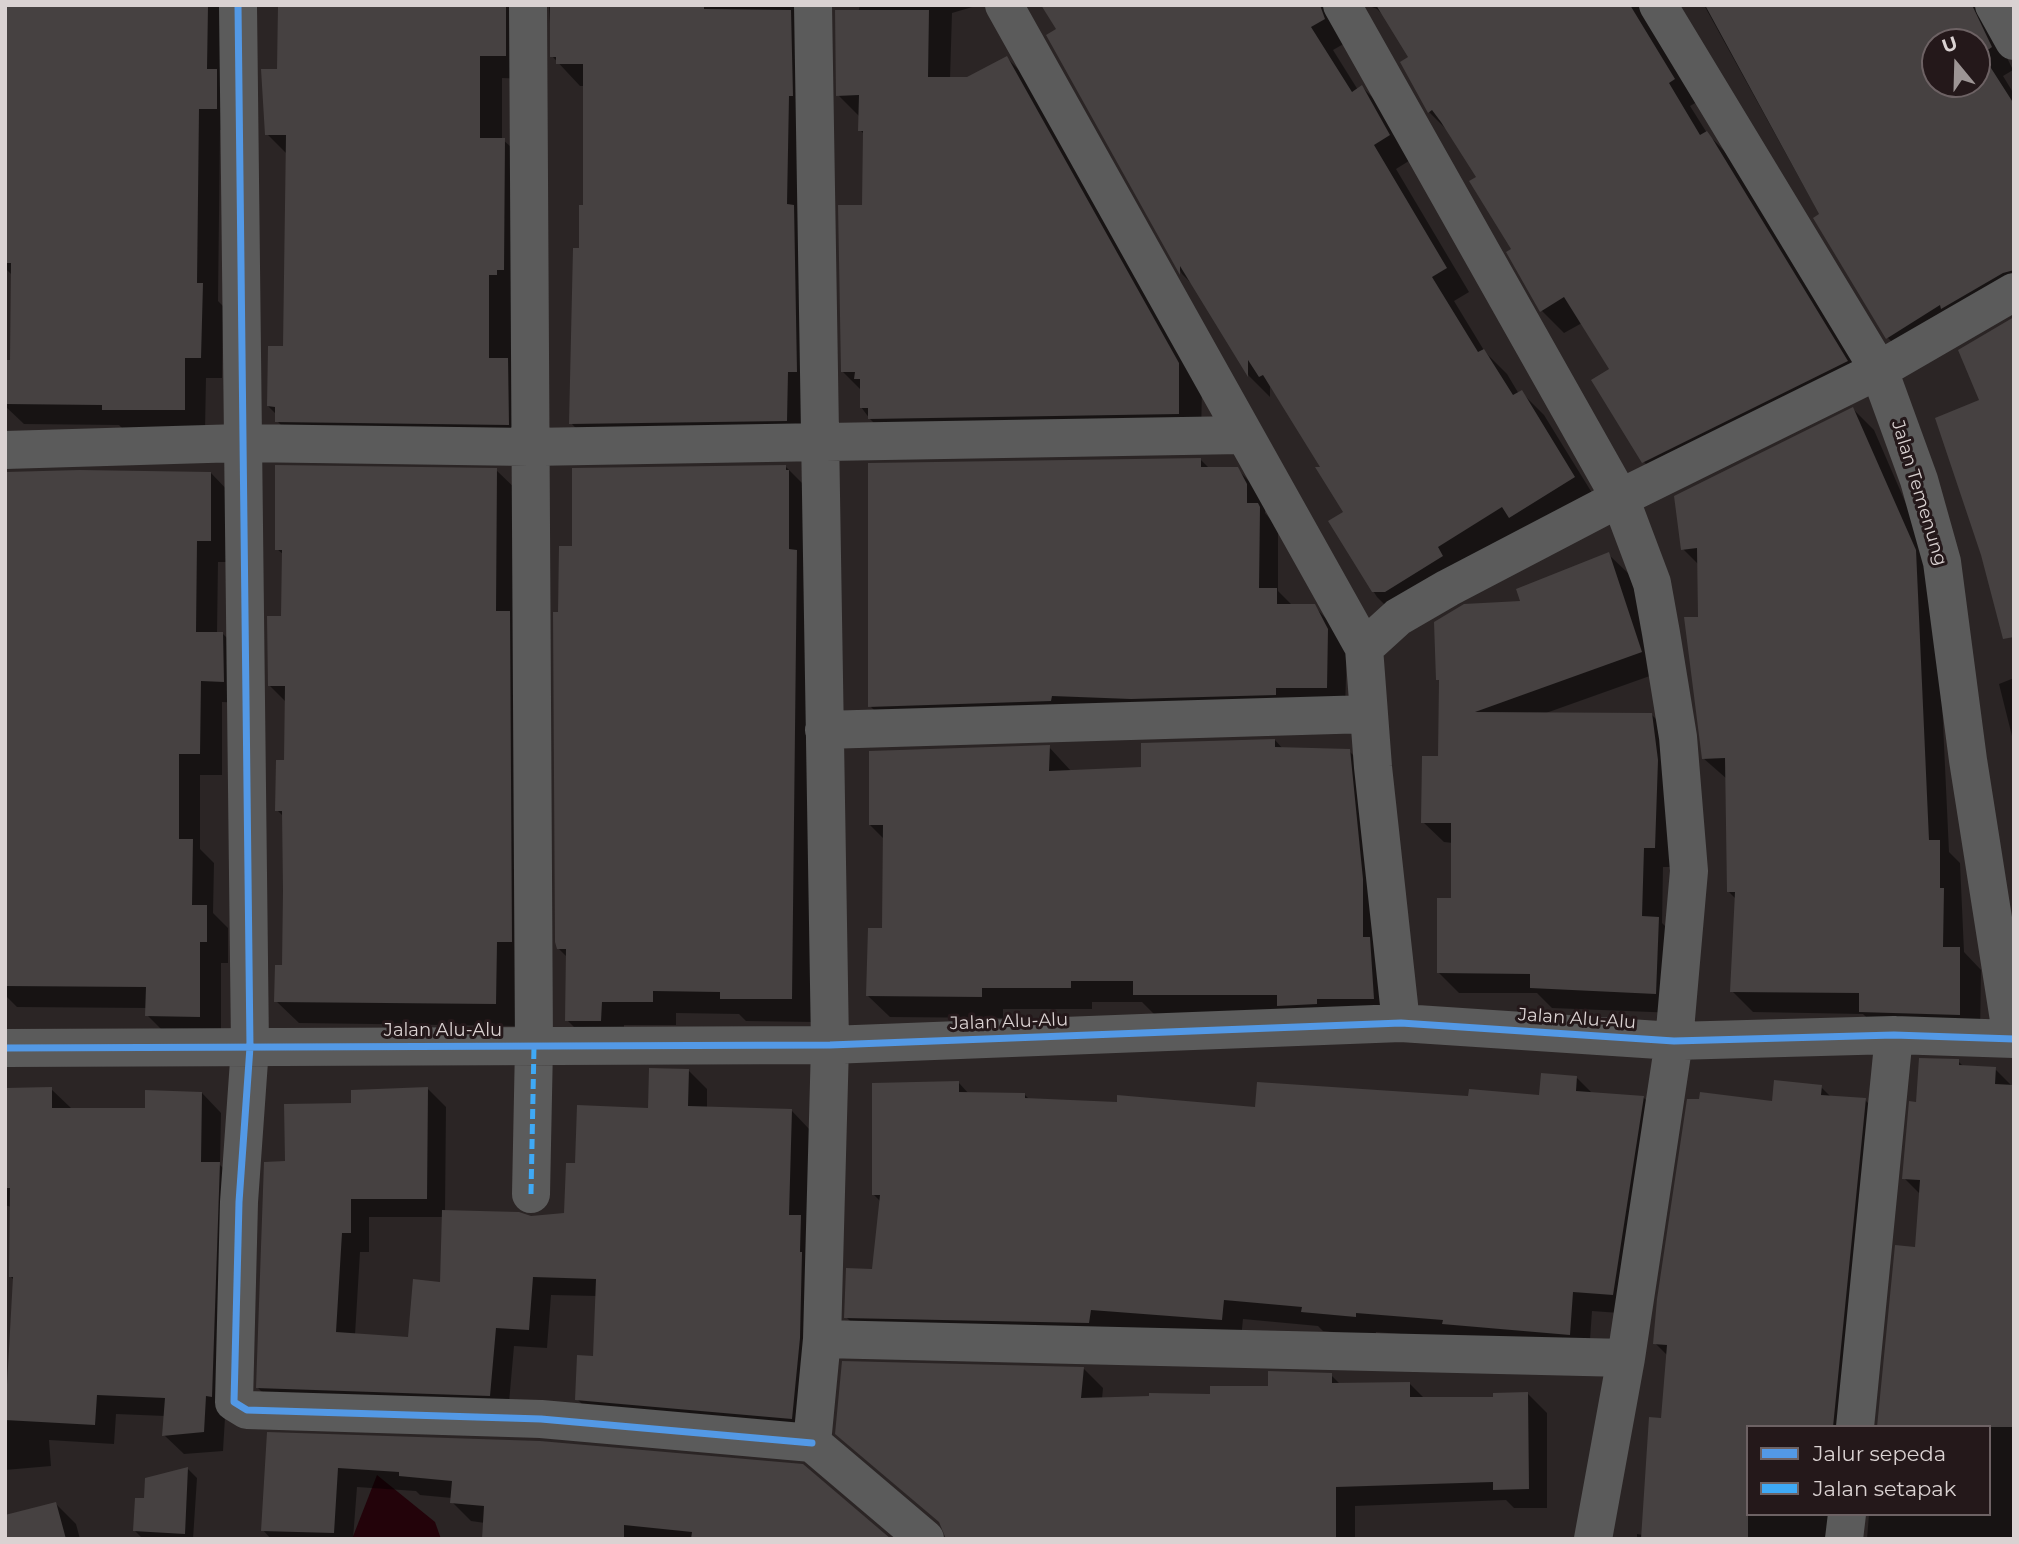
<!DOCTYPE html>
<html>
<head>
<meta charset="utf-8">
<style>
  body { margin:0 }
  #map { position:relative; width:2019px; height:1544px; overflow:hidden; background:#2b2525; font-family:Montserrat,sans-serif }
  canvas { display:block }
  .frame { position:absolute; inset:0; border:7px solid #dad2d2; pointer-events:none }
  .legend { position:absolute; left:1746px; top:1425px; width:245px; height:91px; box-sizing:border-box; background:#24181a; border:2px solid #6d6264; margin:0; padding:9px 12px; list-style:none; font-size:21px; color:#dad2d2 }
  .legend li { display:flex; align-items:center; gap:14px; height:35px }
  .legend b { width:35px; border:2px solid #6d6264 }
  .north { position:absolute; left:1921px; top:28px; width:70px; height:70px; box-sizing:border-box; background:#24181a; border:2px solid #6d6264; border-radius:50%; rotate:341deg; font-size:19px; font-weight:700; line-height:28px; text-align:center; color:#dad2d2 }
  .north::after { content:''; display:block; margin:auto; width:24px; height:32px; background:#9d9595; clip-path:polygon(50% 0,100% 100%,50% 72%,0 100%) }
</style>
</head>
<body>
<div id="map">
<canvas width="2019" height="1544"></canvas>
<div class="frame"></div>
<ul class="legend">
<li><b style="height:9px;background:#5399e6"></b>Jalur sepeda</li>
<li><b style="height:9px;background:#3fa9f5"></b>Jalan setapak</li>
</ul>
<div class="north">U</div>
</div>
<script>
const context = document.querySelector('canvas').getContext('2d');
context.lineJoin = 'round';
function fill(path, color) {
  context.fillStyle = color;
  context.fill(path, 'evenodd');
}
function toPath(rows) {
  const path = new Path2D();
  for (const r of rows) {
    path.moveTo(r[0], r[1]);
    for (let i = 2; i < r.length; i += 2) path.lineTo(r[i], r[i + 1]);
  }
  return path;
}
function trace(path, color, width, dash) {
  context.strokeStyle = color;
  context.lineWidth = width;
  context.lineCap = dash ? 'butt' : 'round';
  context.setLineDash(dash || []);
  context.stroke(path);
}
function drawText(font, color, halo, rows, align = 'center') {
  context.font = font + ' Montserrat,sans-serif';
  context.lineWidth = 6;
  context.setLineDash([]);
  context.textBaseline = 'middle';
  context.strokeStyle = halo;
  context.fillStyle = color;
  for (const [text, x, y, turn = 0] of rows) {
    context.save();
    context.translate(x, y);
    context.rotate((+turn || 0) * Math.PI / 180);
    context.textAlign = isNaN(turn) ? turn : align;
    if (halo) context.strokeText(text, 0, 0);
    context.fillText(text, 0, 0);
    context.restore();
  }
}
fill(toPath([
  [377,1475,435,1522,441,1539,352,1539]
]), '#23030a');
fill(toPath([
  [5,5,229,5,238,130,220,130,218,301,223,306,222,378,206,378,205,431,125,431,119,425,24,424,5,406,5,362,12,362,13,276,5,268],
  [279,5,821,5,809,443,593,446,571,423,584,206,584,86,580,86,552,56,549,6,539,9,529,79,502,78,502,139,528,162,531,447,300,444,277,421,277,415,268,406,285,348,287,154,267,134,279,71],
  [860,5,979,5,952,13,950,79,968,79,1007,58,1030,81,1202,387,1201,437,893,442,870,419,861,407,862,391,843,372,864,207,864,134,860,130,860,117,838,95],
  [1043,5,1638,5,1697,102,1690,106,1707,133,1729,156,1870,384,1667,485,1644,462,1611,370,1582,323,1564,333,1541,310,1478,178,1450,133,1429,112,1411,58,1385,17,1377,9,1367,5,1355,8,1347,42,1333,50,1358,90,1362,87,1385,110,1412,159,1396,169,1469,292,1454,301,1485,352,1507,374,1519,394,1521,392,1544,415,1597,501,1400,620,1377,597,1330,522,1345,513,1323,469,1270,386,1270,397,1249,376,1196,288,1182,274,1048,35,1058,30],
  [1704,5,1981,5,2013,70,2003,76,2014,94,2014,303,1909,359,1887,337],
  [1935,42,1977,42,1977,84,1935,84],
  [1853,409,1874,430,1936,573,1949,852,1960,863,1964,952,1981,970,1980,1036,1882,1032,1863,1014,1753,1012,1732,991,1736,899,1729,892,1727,779,1703,758,1699,565,1683,549],
  [1200,459,1210,469,1237,469,1257,489,1265,504,1265,513,1278,528,1278,591,1293,606,1314,606,1333,626,1347,650,1345,707,889,725,870,706],
  [785,466,809,490,815,1022,746,1021,739,1014,676,1013,676,1025,624,1025,624,1044,591,1044,567,1020,567,957,558,948,560,613,573,547],
  [496,470,519,492,518,1026,299,1023,276,1001,283,966,284,817,277,810,286,761,286,702,269,685,283,618,284,555,277,549],
  [211,473,232,495,232,562,218,562,217,633,223,634,244,655,245,703,222,702,222,775,200,775,200,849,214,863,213,913,228,928,228,963,221,963,221,1038,169,1037,147,1015,147,1008,17,1007,5,995,6,816],
  [1608,554,1629,574,1661,672,1546,713,1651,714,1672,735,1675,867,1663,867,1662,923,1678,939,1676,1013,1552,1008,1537,993,1459,993,1439,973,1453,899,1453,843,1444,842,1423,822,1440,757,1441,683,1438,679,1522,603],
  [2014,678,2014,744,1999,684],
  [1275,740,1283,749,1349,751,1371,773,1395,1020,1156,1016,1142,1002,1092,1002,1092,1009,1003,1009,1003,1018,890,1017,868,996,883,930,884,839,870,825,1049,747,1071,771,1143,768],
  [1958,1061,1964,1067,1995,1069,2013,1087,2014,1539,1867,1539,1869,1514,1989,1514,1989,1427,1917,1249,1921,1195,1904,1178,1918,1103],
  [688,1070,707,1089,707,1108,792,1111,810,1130,811,1437,596,1418,577,1399,595,1358,597,1296,551,1295,547,1348,514,1346,508,1414,277,1407,258,1388,287,1163,352,1104,427,1088,446,1107,445,1212,531,1218,566,1214,577,1165,649,1109],
  [369,1217,444,1217,441,1284,409,1339,355,1335,360,1252,369,1252],
  [1577,1078,1593,1094,1643,1097,1663,1117,1633,1314,1592,1311,1589,1354,1460,1339,1376,1332,1375,1336,1323,1331,1318,1326,1243,1319,1241,1339,866,1337,846,1317,874,1271,881,1202,873,1194,959,1083,969,1094,1024,1094,1030,1100,1256,1109,1541,1097],
  [1821,1087,1832,1098,1865,1100,1884,1119,1853,1427,1748,1427,1748,1514,1855,1514,1843,1539,1637,1539,1637,1534,1643,1535,1662,1420,1668,1356,1655,1343,1773,1103],
  [51,1089,71,1108,146,1110,202,1093,221,1113,220,1165,239,1184,223,1451,184,1454,164,1435,165,1416,116,1414,114,1444,49,1440,51,1466,5,1470,5,1388,8,1387,15,1281,10,1276,11,1207,5,1205,5,1090],
  [1084,1369,1103,1388,1102,1399,1211,1396,1331,1375,1341,1385,1409,1383,1425,1399,1495,1399,1528,1394,1547,1413,1547,1508,1514,1508,1506,1500,1355,1506,1355,1539,961,1539,837,1433],
  [269,1434,888,1539,484,1539,485,1523,471,1521,452,1502,452,1498,420,1495,416,1491,357,1487,353,1539,271,1539,263,1530],
  [188,1469,197,1478,193,1539,143,1539,135,1531],
  [56,1504,76,1524,80,1539,5,1539]
]), '#0007');
fill(toPath([
  [5,5,208,5,207,69,217,69,217,109,199,109,197,283,203,283,201,358,185,358,185,410,102,410,102,405,5,404,5,360,10,360,11,263,5,263],
  [278,5,506,5,506,56,480,56,480,138,505,138,504,270,497,270,497,275,489,275,489,358,508,358,509,425,275,422,275,407,267,406,268,346,283,346,286,135,265,135,261,69,277,69],
  [550,5,704,5,704,9,791,10,793,96,789,96,787,204,794,205,797,372,788,372,787,421,569,424,573,248,579,248,579,205,583,205,583,64,556,64,556,57,550,57],
  [1041,5,1320,5,1325,19,1311,27,1352,92,1362,85,1390,135,1374,145,1447,268,1432,277,1478,352,1484,349,1513,395,1522,390,1575,477,1509,518,1502,507,1438,547,1443,556,1385,592,1372,592,1328,521,1343,512,1315,467,1320,467,1263,375,1259,377,1248,360,1248,377,1180,266,1180,275,1046,35,1056,29],
  [1376,5,1630,5,1675,79,1669,83,1700,135,1707,131,1712,138,1848,361,1642,463,1591,380,1609,369,1564,297,1540,312,1506,252,1511,249,1469,181,1476,177,1441,122,1432,110,1428,113,1400,62,1408,57],
  [1705,5,1972,5,1992,47,1982,54,2014,104,2014,270,2003,273,1941,309,1940,305,1886,339,1813,218,1819,214],
  [1935,42,1977,42,1977,84,1935,84],
  [835,10,929,10,928,77,967,77,1007,56,1179,363,1179,414,868,419,868,408,860,408,860,379,854,379,855,372,841,372,838,205,862,205,863,131,858,131,859,95,836,96],
  [2014,317,2014,637,2003,639,1981,555,1935,418,1979,400,1958,350],
  [1853,407,1916,550,1929,840,1940,840,1940,888,1944,888,1943,947,1960,947,1960,1015,1859,1012,1859,993,1730,992,1735,892,1727,892,1725,758,1702,759,1684,617,1698,617,1697,548,1681,550,1674,496],
  [1201,458,1201,467,1238,467,1247,484,1247,503,1258,503,1260,507,1259,588,1277,588,1277,604,1315,604,1328,629,1327,688,1276,688,1276,695,1131,699,1052,696,1051,701,868,707,868,463],
  [275,465,497,468,496,611,510,611,512,942,497,942,496,1004,274,1002,275,965,282,965,283,891,282,811,275,811,276,760,284,760,285,686,268,686,267,616,281,616,282,550,275,550],
  [786,465,786,470,789,470,789,549,797,550,792,999,720,999,720,992,653,991,653,1002,602,1002,601,1021,565,1021,566,949,557,949,555,942,553,612,558,612,559,546,572,546,572,468],
  [80,470,211,472,211,541,197,541,196,632,223,632,224,682,201,681,200,754,179,754,179,839,193,839,192,905,207,905,207,942,200,942,200,1017,145,1016,146,987,5,986,5,472],
  [1609,552,1642,652,1475,712,1652,713,1658,760,1655,848,1644,848,1642,916,1659,917,1656,994,1530,988,1530,974,1437,973,1437,898,1451,898,1451,823,1421,823,1422,756,1438,756,1439,680,1436,680,1434,622,1464,604,1520,601,1516,589],
  [1275,739,1275,747,1350,749,1363,879,1363,937,1370,937,1374,999,1317,999,1317,1004,1277,1006,1277,995,1133,995,1133,981,1071,981,1071,988,982,988,982,997,866,996,868,928,882,928,883,825,869,825,869,751,1050,745,1049,771,1141,767,1141,743],
  [1919,1058,1959,1059,1959,1065,1996,1067,1995,1084,2014,1085,2014,1427,1877,1427,1895,1245,1915,1247,1920,1180,1902,1179,1909,1101,1916,1102],
  [649,1068,689,1069,688,1106,792,1109,789,1215,801,1215,800,1252,802,1252,800,1338,792,1419,575,1400,577,1355,593,1356,596,1279,533,1277,529,1330,496,1328,490,1396,256,1388,264,1162,285,1161,284,1104,351,1103,351,1090,428,1087,427,1199,351,1199,351,1233,342,1233,336,1332,408,1337,413,1279,440,1282,442,1210,519,1212,531,1216,564,1213,566,1163,575,1163,577,1105,648,1108],
  [1541,1073,1577,1076,1576,1091,1644,1096,1613,1295,1573,1292,1570,1335,1442,1324,1443,1320,1356,1313,1356,1317,1301,1312,1302,1307,1224,1300,1222,1320,1091,1310,1089,1323,844,1318,846,1268,872,1269,880,1195,872,1195,872,1083,959,1081,959,1092,1025,1093,1025,1098,1117,1102,1117,1095,1255,1107,1257,1082,1468,1096,1469,1089,1539,1095],
  [1774,1080,1822,1085,1821,1095,1866,1098,1833,1427,1748,1427,1748,1539,1641,1539,1649,1417,1661,1418,1667,1345,1653,1344,1657,1299,1687,1099,1699,1099,1700,1092,1772,1101],
  [52,1087,52,1108,145,1108,145,1090,202,1092,201,1162,220,1162,212,1397,206,1396,204,1432,162,1436,165,1398,97,1395,95,1425,5,1420,13,1277,9,1277,10,1188,5,1188,5,1088],
  [842,1361,1084,1367,1081,1398,1149,1396,1149,1393,1210,1394,1210,1386,1268,1386,1268,1371,1332,1373,1332,1383,1410,1382,1410,1397,1493,1397,1493,1393,1528,1392,1529,1489,1493,1490,1493,1482,1336,1487,1336,1539,946,1539,939,1522,835,1434],
  [267,1432,540,1441,803,1464,891,1539,691,1539,692,1532,624,1525,624,1539,482,1539,484,1506,450,1503,452,1481,399,1476,399,1472,338,1468,334,1533,261,1531],
  [188,1467,185,1534,133,1531,135,1498,144,1498,145,1478],
  [56,1502,66,1539,5,1539,5,1515]
]), '#464141');
trace(toPath([
  [238,5,250,1047,239,1202,234,1402,247,1410,541,1419,812,1443],
  [528,5,534,1046,531,1194],
  [813,5,830,1045,822,1339,812,1443,925,1539],
  [1004,5,1364,648,1373,767,1401,1023],
  [1342,5,1620,498,1652,583,1661,633,1678,737,1689,871,1674,1041,1626,1358,1593,1539],
  [1658,5,1879,370,1919,480,1942,562,1968,760,2012,1039],
  [1994,5,2014,41],
  [5,450,241,443,529,447,1242,435],
  [1364,648,1398,617,1448,588,1620,498,1879,370,2014,292],
  [824,730,1369,714],
  [5,1048,830,1045,1401,1023,1674,1041,1894,1035,2014,1039],
  [822,1339,1626,1358],
  [1855,1427,1894,1035],
  [1844,1539,1847,1514]
]), '#5b5b5b', 38);
trace(toPath([
  [531,1194,534,1046]
]), '#3fa9f5', 5, [10, 5]);
trace(toPath([
  [238,5,250,1047,239,1202,234,1402,247,1410,541,1419,812,1443],
  [5,1048,830,1045,1401,1023,1674,1041,1894,1035,2014,1039]
]), '#5399e6', 7);
drawText('18px', '#dad2d2', '#24181a', [
  ["Jalan Temenung",1919,493,73],
  ["Jalan Alu-Alu",1577,1019,4],
  ["Jalan Alu-Alu",1009,1022,-2],
  ["Jalan Alu-Alu",443,1031]
]);
</script>
</body>
</html>
